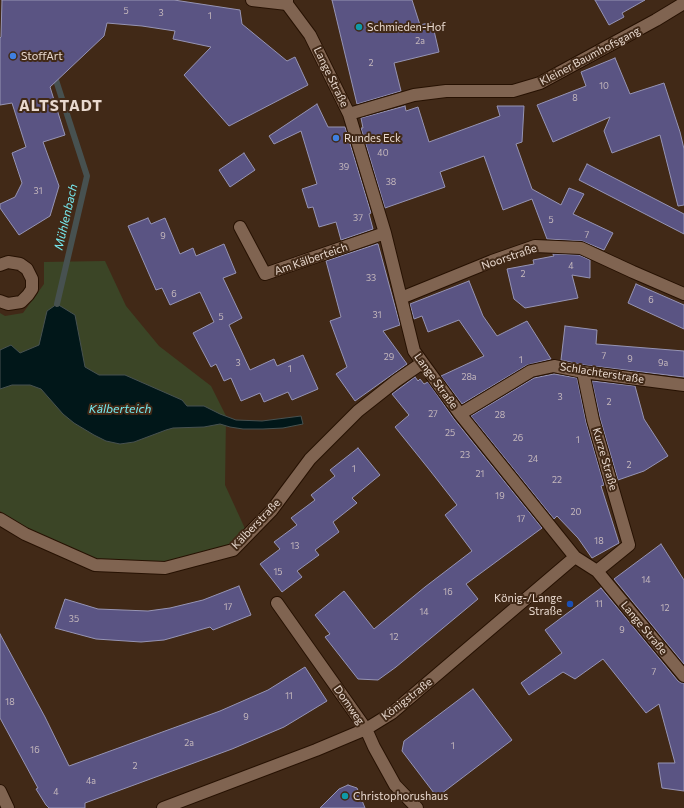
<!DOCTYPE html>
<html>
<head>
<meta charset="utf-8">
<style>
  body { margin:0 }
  canvas { display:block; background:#412917 }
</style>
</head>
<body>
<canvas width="684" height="808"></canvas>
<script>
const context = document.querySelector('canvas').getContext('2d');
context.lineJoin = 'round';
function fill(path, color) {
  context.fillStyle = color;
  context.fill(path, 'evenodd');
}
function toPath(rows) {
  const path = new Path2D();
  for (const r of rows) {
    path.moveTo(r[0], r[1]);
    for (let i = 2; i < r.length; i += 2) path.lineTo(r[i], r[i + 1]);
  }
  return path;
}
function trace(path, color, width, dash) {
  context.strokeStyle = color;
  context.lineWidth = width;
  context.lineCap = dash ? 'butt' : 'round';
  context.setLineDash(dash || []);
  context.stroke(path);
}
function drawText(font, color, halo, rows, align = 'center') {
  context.font = font + ' Commissioner,sans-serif';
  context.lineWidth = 4;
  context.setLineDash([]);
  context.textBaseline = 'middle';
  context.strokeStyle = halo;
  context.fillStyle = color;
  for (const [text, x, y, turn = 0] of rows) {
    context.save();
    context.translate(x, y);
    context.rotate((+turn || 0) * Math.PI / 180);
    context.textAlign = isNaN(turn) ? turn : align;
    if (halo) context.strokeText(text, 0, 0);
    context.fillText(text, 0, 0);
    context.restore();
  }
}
fill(toPath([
  [105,261,126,306,159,346,211,386,226,416,225,485,247,533,227,548,164,564,101,561,25,529,0,511,0,313,5,316,23,313,44,284,44,262]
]), '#3b4526');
const water = toPath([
  [57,304,75,315,85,367,99,375,125,375,182,400,187,406,204,406,220,414,236,420,262,421,301,416,303,424,283,428,263,429,243,429,230,427,220,424,204,427,173,428,166,430,134,442,120,444,106,441,94,435,74,423,63,414,41,389,30,385,12,385,0,389,0,350,11,345,20,353,39,345,47,311,57,304]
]);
fill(water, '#011719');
trace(water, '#475150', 1);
trace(toPath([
  [54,74,87,176,57,304]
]), '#475150', 6);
const building = toPath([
  [2,0,174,0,240,10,242,24,287,61,295,57,308,85,229,126,184,75,211,47,173,39,175,31,142,26,107,23,104,36,50,87,65,135,43,142,59,186,50,216,19,235,0,208,0,204,15,197,22,183,12,153,26,147,12,103,0,105,0,38,1,37,2,0],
  [332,0,412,0,420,25,432,22,439,52,394,63,401,91,357,104,332,0],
  [595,0,645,0,622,13,624,17,609,25,595,0],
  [615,58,630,94,664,83,680,132,684,149,684,205,678,206,660,135,612,153,604,131,610,117,553,142,537,105,586,86,581,72,615,58],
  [317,104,328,127,345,127,371,213,369,214,373,229,341,240,336,222,319,227,313,207,308,208,302,189,317,184,301,131,274,144,269,136,317,104],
  [405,106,406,111,418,107,429,142,500,116,497,106,524,106,522,142,516,144,532,189,561,205,569,188,584,194,573,214,613,233,604,250,582,241,547,239,532,199,503,210,484,156,440,172,445,187,385,208,361,128,363,128,361,118,405,106],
  [244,153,255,170,230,187,219,170,244,153],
  [587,164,684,214,684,234,579,180,587,164],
  [148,218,151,224,165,218,180,254,193,248,196,256,224,244,236,273,223,278,242,318,229,325,250,370,274,359,277,366,303,355,318,389,292,400,288,392,264,402,260,393,241,401,231,378,224,381,216,364,211,367,193,333,214,322,200,292,170,305,162,288,156,290,128,226,148,218],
  [377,244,378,244,400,325,383,331,407,364,355,401,336,374,347,367,330,321,341,317,326,261,377,244],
  [553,254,579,255,590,260,590,278,572,275,578,298,525,308,514,299,507,269,534,264,533,260,554,256,553,254],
  [469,281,483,316,497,336,527,321,551,359,527,365,462,404,441,376,484,356,459,320,428,332,422,316,414,319,410,304,469,281],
  [636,284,684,305,684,329,669,322,628,303,636,284],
  [565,326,597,330,596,344,684,351,684,377,584,365,561,360,565,326],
  [554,374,577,378,586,422,604,485,601,486,619,543,592,558,578,538,557,516,554,519,471,416,534,378,554,374],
  [415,377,418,381,420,379,424,384,428,382,454,419,542,528,466,584,478,599,396,667,378,680,358,679,325,637,330,634,315,615,344,591,374,629,425,587,472,551,445,515,457,505,428,468,395,427,409,415,392,394,415,377],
  [592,381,635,386,644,419,668,456,644,471,618,480,600,418,592,381],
  [358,448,380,475,352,498,357,503,333,522,339,532,315,550,319,555,297,571,302,577,282,592,260,564,280,549,274,542,297,525,291,518,315,500,311,495,335,476,330,470,358,448],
  [661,544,684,580,684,664,614,579,661,544],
  [239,586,251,615,213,630,210,627,164,640,141,642,96,639,55,628,65,599,98,609,148,611,170,608,203,600,239,586],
  [601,588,678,681,681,683,684,683,684,791,662,788,658,763,675,763,659,704,646,713,603,659,575,679,563,672,529,695,521,683,562,653,545,630,601,588],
  [0,634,45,717,69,766,220,711,268,690,305,667,327,701,284,727,232,749,85,803,85,808,49,808,46,805,36,789,38,788,0,718,0,634],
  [473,689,512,740,437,797,402,751,404,741,473,689],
  [348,785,357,788,365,808,320,808,339,789,348,785]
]);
fill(building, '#5a5483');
trace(building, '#9694b4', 1);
const pedestrian = toPath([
  [252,0,287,4]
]);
const minor = toPath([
  [287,0,287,4,310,35,349,114,385,233,414,351,460,414,575,557,597,571,684,676],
  [349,114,414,95,446,91,513,91,540,83,656,20,684,3],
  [240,227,265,274,385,233],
  [0,265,8,262,20,264,27,269,32,279,32,289,28,295,21,302,8,304,0,301],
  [401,298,492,261,535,246,581,248,633,272,684,294],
  [583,372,593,420,629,545,597,571],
  [460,414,531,371,554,366,583,372,684,385],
  [0,519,25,534,95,565,165,568,233,550,272,510,310,459,358,411,396,381,422,363],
  [277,603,366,729,374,747,395,785,417,808],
  [163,808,316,750,366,729,392,713,575,557]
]);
const tertiary = toPath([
  [0,791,8,808]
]);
trace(pedestrian, '#261102', 14);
trace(minor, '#261102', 14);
trace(tertiary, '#261102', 14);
trace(pedestrian, '#806451', 12);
trace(minor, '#806451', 12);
trace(tertiary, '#806451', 12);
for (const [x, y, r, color] of [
  [359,27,4,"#0f9aa8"],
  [13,56,4,"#3f7fe0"],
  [336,138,4,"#3f7fe0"],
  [570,604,4,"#1a4fb4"],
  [345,796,4,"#0f9aa8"]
]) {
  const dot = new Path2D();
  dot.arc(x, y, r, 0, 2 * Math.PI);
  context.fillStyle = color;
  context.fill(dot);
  trace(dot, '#412917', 1.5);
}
drawText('9px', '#c5b8bc', null, [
  ["5",126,11],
  ["3",161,13],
  ["1",210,16],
  ["2a",420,41],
  ["2",371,63],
  ["10",604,86],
  ["8",575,98],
  ["40",383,153],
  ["39",344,167],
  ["38",391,182],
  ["31",38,191],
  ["37",358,218],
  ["5",551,220],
  ["7",587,235],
  ["9",163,236],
  ["4",571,266],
  ["2",523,274],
  ["33",371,278],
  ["6",174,294],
  ["6",651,300],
  ["31",377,315],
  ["5",221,317],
  ["7",604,356],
  ["29",389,357],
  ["9",630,359],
  ["1",521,360],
  ["3",238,363],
  ["9a",663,363],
  ["1",290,369],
  ["28a",469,377],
  ["3",560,397],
  ["2",609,402],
  ["27",433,414],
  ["28",500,415],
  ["25",450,433],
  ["26",518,438],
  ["1",578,440],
  ["23",465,455],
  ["24",533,459],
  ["2",629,465],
  ["1",354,469],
  ["21",480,474],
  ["22",557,480],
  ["19",500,496],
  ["20",576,512],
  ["17",521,519],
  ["18",599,541],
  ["13",295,546],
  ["15",278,572],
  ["14",646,580],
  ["16",448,592],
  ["11",599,604],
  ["17",228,607],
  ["12",665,608],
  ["14",424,612],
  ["35",74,619],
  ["9",622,630],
  ["12",394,637],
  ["7",654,672],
  ["11",289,696],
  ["18",10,702],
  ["9",246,717],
  ["2a",189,743],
  ["1",453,746],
  ["16",35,750],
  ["2",135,766],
  ["4a",91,781],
  ["4",56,792]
]);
drawText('11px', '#e9d9cf', '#412917', [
  ["Schmieden-Hof",367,27],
  ["StoffArt",21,56],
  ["Rundes Eck",344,138],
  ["König-/Lange",562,598,"right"],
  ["Straße",562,611,"right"],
  ["Christophorushaus",353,796]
], 'left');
drawText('11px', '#e9d9cf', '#412917', [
  ["Kleiner Baumhofsgang",590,56,-28],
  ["Lange Straße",331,77,64],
  ["Noorstraße",509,257,-19],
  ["Am Kälberteich",311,259,-19],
  ["Schlachterstraße",602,373,9],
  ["Lange Straße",436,381,54],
  ["Kurze Straße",605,459,74],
  ["Kälberstraße",256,524,-46],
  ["Lange Straße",644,628,50],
  ["Königstraße",407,699,-38],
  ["Domweg",349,705,55]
]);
drawText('italic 12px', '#77ebf1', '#412917', [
  ["Mühlenbach",66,217,-77],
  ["Kälberteich",120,409]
]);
context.letterSpacing = '1px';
drawText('bold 15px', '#e9d9cf', '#412917', [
  ["ALTSTADT",61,106]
]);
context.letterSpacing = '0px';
</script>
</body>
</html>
